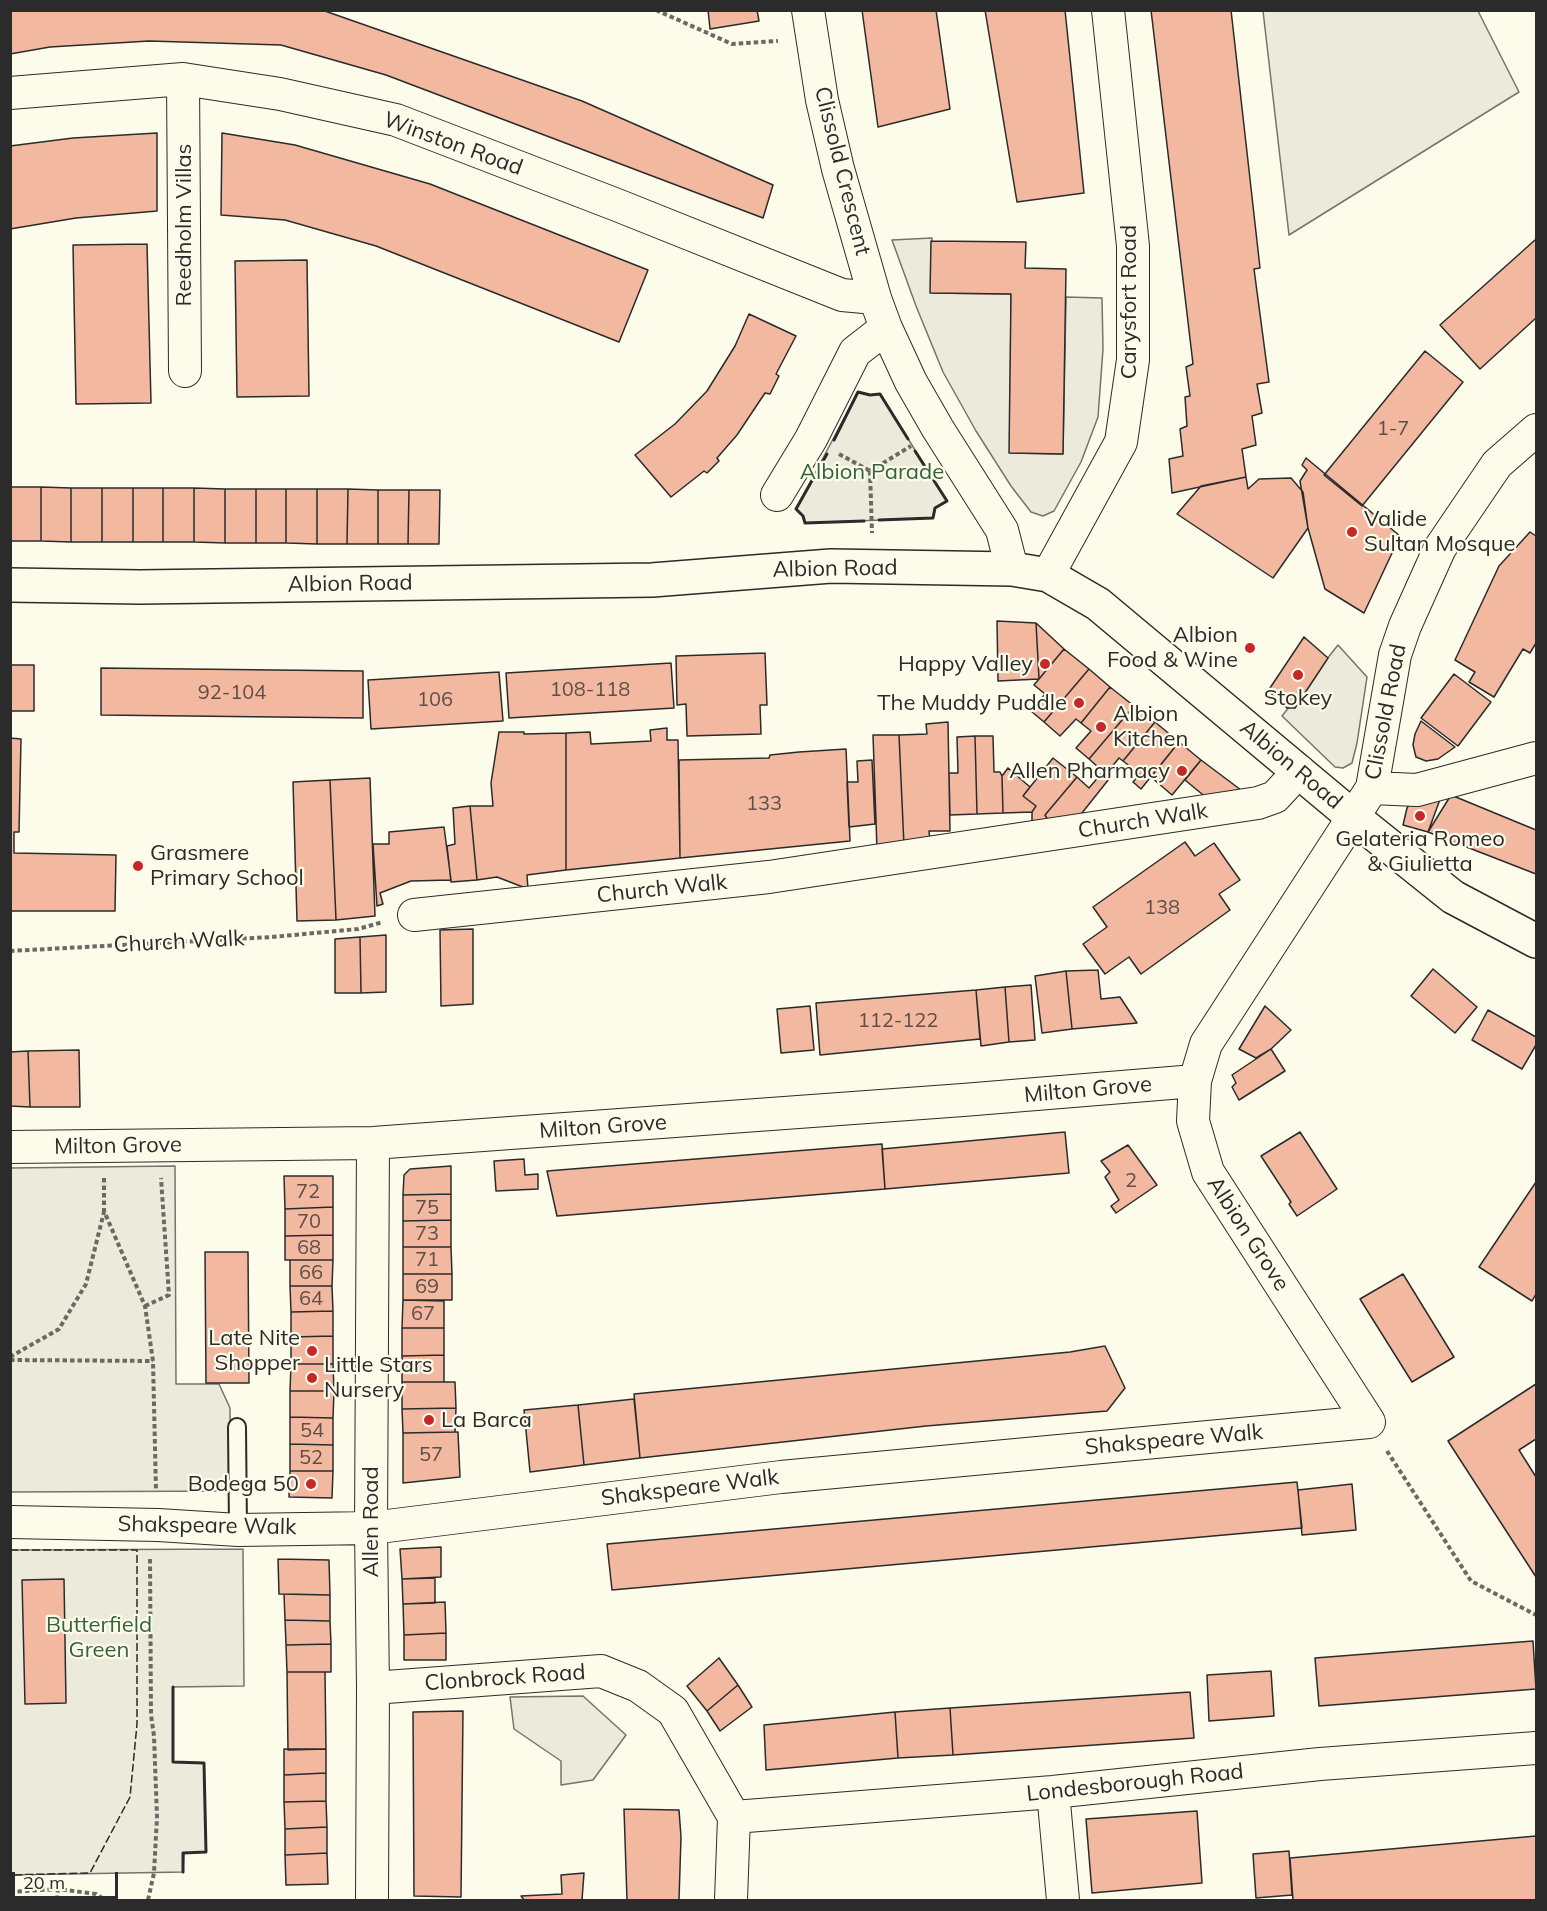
<!DOCTYPE html>
<html>
<head>
<meta charset="utf-8">
<style>
  body { margin:0 }
  #map { position:relative; width:1547px; height:1911px; overflow:hidden; background:#fdfbea; font-family:Mulish,sans-serif }
  canvas { display:block }
  .frame { position:absolute; inset:0; border:12px solid #2b2b2b; pointer-events:none }
  .scale { position:absolute; left:12px; top:1872px; width:106px; height:27px; box-sizing:border-box; border:3px solid #2b2b2b; border-top:0; padding-left:8px; font-size:18px; line-height:21px; white-space:nowrap; color:#2b2b2b; -webkit-text-stroke:4px #fdfbea; paint-order:stroke }
</style>
</head>
<body>
<div id="map">
<canvas width="1547" height="1911"></canvas>
<div class="frame"></div>
<div class="scale">20 m</div>
</div>
<script>
const context = document.querySelector('canvas').getContext('2d');
context.lineJoin = 'round';
function fill(path, color) {
  context.fillStyle = color;
  context.fill(path, 'evenodd');
}
function toPath(rows) {
  const path = new Path2D();
  for (const r of rows) {
    path.moveTo(r[0], r[1]);
    for (let i = 2; i < r.length; i += 2) path.lineTo(r[i], r[i + 1]);
  }
  return path;
}
function trace(path, color, width, dash) {
  context.strokeStyle = color;
  context.lineWidth = width;
  context.lineCap = dash ? 'butt' : 'round';
  context.setLineDash(dash || []);
  context.stroke(path);
}
function drawText(font, color, halo, rows, align = 'center') {
  context.font = font + ' Mulish,sans-serif';
  context.lineWidth = 4.5;
  context.setLineDash([]);
  context.textBaseline = 'middle';
  context.strokeStyle = halo;
  context.fillStyle = color;
  for (const [text, x, y, turn = 0] of rows) {
    context.save();
    context.translate(x, y);
    context.rotate((+turn || 0) * Math.PI / 180);
    context.textAlign = isNaN(turn) ? turn : align;
    if (halo) context.strokeText(text, 0, 0);
    context.fillText(text, 0, 0);
    context.restore();
  }
}
const green = toPath([
  [1263,11,1478,11,1519,92,1289,235,1263,11],
  [932,238,931,293,1011,294,1010,453,1063,454,1066,297,1102,298,1103,349,1098,417,1081,462,1059,502,1054,511,1043,516,1031,512,1011,486,976,431,943,372,916,306,892,240,932,238],
  [858,392,870,395,880,394,947,501,935,508,933,518,805,523,803,516,796,509,858,392],
  [175,1166,176,1384,219,1384,230,1408,231,1491,11,1492,10,1168,175,1166],
  [243,1549,244,1686,173,1687,173,1762,204,1763,206,1852,184,1853,183,1872,11,1875,10,1550,243,1549]
]);
fill(green, '#ecebdb');
trace(green, '#74746e', 1.5);
const parking = toPath([
  [1338,645,1367,677,1357,743,1352,763,1343,768,1335,767,1282,716,1338,645],
  [583,1696,626,1735,593,1780,561,1785,561,1761,514,1729,510,1697,583,1696]
]);
fill(parking, '#eceadb');
trace(parking, '#74746e', 1.5);
const building = toPath([
  [10,10,322,10,582,101,773,185,763,218,386,75,281,45,149,41,50,47,10,54,10,10],
  [708,10,757,10,759,21,710,29,708,10],
  [862,10,936,10,950,109,878,127,862,10],
  [985,10,1065,10,1084,193,1017,202,985,10],
  [1151,10,1231,10,1260,268,1254,269,1269,382,1257,384,1262,413,1252,416,1256,445,1242,449,1246,477,1172,493,1169,459,1183,456,1180,429,1187,426,1185,397,1190,396,1186,367,1193,364,1151,10],
  [157,133,157,211,76,218,10,229,10,146,73,138,157,133],
  [222,133,295,145,430,184,648,270,619,342,376,246,285,220,221,215,222,133],
  [1535,240,1536,242,1536,318,1480,369,1440,325,1535,240],
  [931,241,1026,242,1025,268,1066,269,1063,454,1009,453,1011,294,930,293,931,241],
  [147,244,151,403,76,404,73,245,147,244],
  [307,260,309,396,237,397,235,261,307,260],
  [749,314,796,336,776,374,779,376,770,394,765,393,737,435,717,458,719,461,707,473,704,471,671,497,635,455,675,424,707,391,735,346,749,314],
  [1425,351,1463,382,1362,506,1324,475,1425,351],
  [1306,458,1400,536,1364,613,1325,589,1308,528,1300,481,1307,470,1302,465,1306,458],
  [1246,477,1248,489,1259,479,1291,478,1303,492,1308,528,1273,578,1177,514,1201,486,1246,477],
  [10,487,41,487,41,541,10,541,10,487],
  [41,487,71,488,71,542,41,541,41,487],
  [71,488,102,488,102,542,71,542,71,488],
  [102,488,133,488,133,542,102,542,102,488],
  [133,488,163,488,163,542,133,542,133,488],
  [163,488,194,488,194,542,163,542,163,488],
  [194,488,225,489,225,543,194,542,194,488],
  [225,489,256,489,256,543,225,543,225,489],
  [256,489,286,489,286,543,256,543,256,489],
  [286,489,317,489,317,544,286,543,286,489],
  [317,489,348,489,347,544,317,544,317,489],
  [348,489,378,490,378,544,347,544,348,489],
  [378,490,409,490,408,544,378,544,378,490],
  [409,490,440,490,439,544,408,544,409,490],
  [1530,532,1536,536,1536,643,1530,653,1523,649,1494,697,1469,682,1475,672,1455,660,1499,566,1530,532],
  [997,621,1036,623,1039,679,998,681,997,621],
  [1036,623,1064,649,1039,679,1036,623],
  [1304,637,1328,658,1295,708,1287,708,1268,691,1304,637],
  [1064,649,1089,669,1044,722,1031,711,1045,694,1034,685,1064,649],
  [765,653,767,705,760,705,761,734,687,736,686,704,677,705,676,656,765,653],
  [671,663,674,708,509,718,506,673,671,663],
  [10,665,34,665,34,711,10,711,10,665],
  [101,668,363,671,363,718,101,715,101,668],
  [1089,669,1110,687,1081,723,1076,719,1060,736,1044,722,1089,669],
  [499,672,503,721,371,729,368,680,499,672],
  [1454,674,1491,702,1458,746,1421,718,1454,674],
  [1110,687,1134,706,1089,759,1076,748,1091,731,1081,723,1110,687],
  [1134,706,1155,722,1123,761,1119,758,1106,774,1089,759,1134,706],
  [1421,721,1455,747,1438,759,1426,761,1416,757,1413,745,1415,734,1421,721],
  [948,722,950,831,929,831,930,841,904,846,899,735,927,734,926,724,948,722],
  [1155,722,1179,742,1141,789,1133,782,1140,774,1123,761,1155,722],
  [667,728,667,740,678,740,680,858,566,870,566,733,590,732,591,744,651,741,650,730,667,728],
  [499,732,524,732,524,734,566,733,566,870,527,875,528,889,497,877,477,880,470,806,493,806,491,783,499,732],
  [873,735,899,735,904,846,877,850,873,735],
  [975,736,993,736,994,772,1000,772,1002,776,1003,813,977,814,975,736],
  [975,736,977,814,950,815,949,773,958,773,957,737,975,736],
  [10,738,21,739,19,832,14,832,14,853,116,855,115,911,10,911,10,738],
  [1179,742,1201,760,1172,795,1151,777,1179,742],
  [846,749,850,841,680,858,679,760,769,758,770,755,799,752,846,749],
  [1053,758,1077,777,1045,815,1050,823,1032,826,1032,812,1036,806,1023,796,1053,758],
  [872,760,875,824,849,827,847,782,858,782,857,761,872,760],
  [1201,760,1241,790,1208,799,1185,780,1201,760],
  [1008,768,1030,787,1023,796,1036,806,1032,812,1003,813,1002,776,1008,768],
  [1101,774,1109,779,1078,818,1050,823,1045,815,1077,777,1089,788,1101,774],
  [370,778,375,916,336,920,330,780,370,778],
  [330,780,336,920,297,921,293,782,330,780],
  [1442,794,1428,832,1403,825,1407,808,1413,798,1442,794],
  [1451,795,1536,830,1536,874,1428,832,1451,795],
  [470,806,477,880,451,882,447,846,455,844,453,808,470,806],
  [444,827,451,880,411,881,380,893,383,904,377,906,373,844,389,844,389,832,444,827],
  [1185,842,1195,856,1214,843,1240,880,1219,894,1230,910,1141,974,1129,957,1105,974,1083,944,1107,927,1093,907,1185,842],
  [473,929,473,1004,441,1006,440,930,473,929],
  [386,935,386,992,361,993,360,937,386,935],
  [360,937,361,993,335,993,335,939,360,937],
  [1433,969,1477,1007,1455,1033,1411,996,1433,969],
  [1098,970,1101,999,1120,997,1137,1023,1072,1029,1066,971,1098,970],
  [1066,971,1072,1029,1042,1033,1035,976,1066,971],
  [1031,985,1035,1040,1009,1042,1005,987,1031,985],
  [1005,987,1009,1042,981,1046,976,990,1005,987],
  [976,990,980,1039,820,1055,816,1003,976,990],
  [810,1006,814,1050,781,1053,777,1009,810,1006],
  [1265,1006,1291,1030,1271,1049,1256,1058,1239,1049,1265,1006],
  [1488,1010,1536,1037,1536,1045,1522,1069,1472,1040,1488,1010],
  [1271,1049,1285,1071,1239,1100,1232,1087,1236,1083,1232,1075,1271,1049],
  [79,1050,80,1107,30,1107,28,1051,79,1050],
  [28,1051,30,1107,10,1106,10,1052,28,1051],
  [1065,1132,1069,1173,885,1189,882,1149,1065,1132],
  [1300,1132,1337,1189,1297,1216,1289,1204,1291,1202,1261,1156,1300,1132],
  [882,1144,885,1189,557,1216,547,1171,882,1144],
  [1128,1145,1157,1185,1116,1213,1111,1206,1119,1200,1105,1177,1110,1172,1101,1161,1128,1145],
  [524,1159,525,1175,538,1174,538,1189,496,1191,494,1161,524,1159],
  [451,1166,451,1194,403,1195,404,1175,410,1169,451,1166],
  [284,1176,333,1176,333,1207,285,1209,284,1176],
  [1536,1182,1536,1294,1532,1301,1479,1267,1536,1182],
  [451,1194,451,1220,403,1221,403,1195,451,1194],
  [333,1207,333,1235,285,1236,285,1209,333,1207],
  [451,1220,451,1247,403,1247,403,1221,451,1220],
  [333,1235,333,1260,285,1260,285,1236,333,1235],
  [403,1247,451,1247,452,1274,403,1274,403,1247],
  [205,1252,248,1252,249,1383,206,1383,205,1252],
  [290,1260,333,1260,332,1286,290,1286,290,1260],
  [403,1274,452,1274,452,1300,403,1300,403,1274],
  [1403,1274,1454,1357,1412,1382,1360,1299,1403,1274],
  [290,1286,332,1286,333,1311,291,1312,290,1286],
  [403,1300,444,1301,444,1328,402,1328,403,1300],
  [333,1311,333,1336,291,1337,291,1312,333,1311],
  [402,1328,444,1328,444,1355,402,1356,402,1328],
  [333,1336,333,1364,291,1364,291,1337,333,1336],
  [1105,1346,1125,1388,1107,1411,926,1426,640,1458,634,1394,1070,1352,1105,1346],
  [444,1355,444,1382,402,1382,402,1356,444,1355],
  [291,1364,333,1364,334,1391,290,1391,291,1364],
  [402,1382,455,1382,456,1408,402,1409,402,1382],
  [1536,1384,1536,1439,1519,1450,1536,1477,1536,1577,1448,1441,1536,1384],
  [290,1391,334,1391,333,1418,290,1417,290,1391],
  [634,1399,640,1458,584,1465,578,1405,634,1399],
  [578,1405,584,1465,530,1472,524,1410,578,1405],
  [456,1408,455,1432,403,1433,402,1409,456,1408],
  [290,1417,333,1418,333,1445,290,1444,290,1417],
  [455,1432,458,1432,460,1477,403,1483,403,1433,455,1432],
  [290,1444,333,1445,333,1471,290,1471,290,1444],
  [290,1471,333,1471,332,1498,289,1497,290,1471],
  [1297,1482,1302,1528,612,1590,607,1544,1297,1482],
  [1352,1484,1356,1530,1302,1535,1298,1490,1352,1484],
  [441,1547,441,1577,402,1579,400,1549,441,1547],
  [278,1559,329,1560,330,1595,279,1594,278,1559],
  [435,1578,435,1603,403,1604,402,1579,435,1578],
  [64,1579,66,1703,25,1704,22,1580,64,1579],
  [284,1594,330,1595,330,1621,285,1620,284,1594],
  [445,1602,446,1633,404,1635,403,1604,445,1602],
  [285,1620,330,1621,331,1644,286,1645,285,1620],
  [446,1633,446,1660,404,1660,404,1635,446,1633],
  [1533,1641,1536,1689,1319,1706,1315,1658,1533,1641],
  [331,1644,331,1672,287,1672,286,1645,331,1644],
  [719,1658,738,1685,707,1711,687,1686,719,1658],
  [1271,1671,1274,1716,1209,1721,1207,1675,1271,1671],
  [287,1672,325,1672,326,1749,288,1750,287,1672],
  [738,1685,752,1707,720,1731,707,1711,738,1685],
  [1190,1692,1194,1738,953,1755,950,1708,1190,1692],
  [950,1708,953,1755,898,1758,895,1712,950,1708],
  [463,1711,461,1897,414,1896,413,1712,463,1711],
  [895,1712,898,1758,766,1770,764,1725,895,1712],
  [284,1749,326,1749,326,1773,284,1775,284,1749],
  [326,1773,326,1801,284,1802,284,1775,326,1773],
  [326,1801,327,1827,285,1829,284,1802,326,1801],
  [624,1809,679,1810,681,1837,679,1900,627,1900,624,1809],
  [1197,1811,1202,1883,1092,1893,1086,1819,1197,1811],
  [327,1827,327,1853,285,1855,285,1829,327,1827],
  [1536,1836,1536,1900,1293,1900,1290,1858,1536,1836],
  [1289,1851,1292,1895,1256,1898,1253,1854,1289,1851],
  [327,1853,328,1884,286,1885,285,1855,327,1853],
  [584,1873,582,1900,524,1900,521,1896,562,1894,561,1875,584,1873]
]);
fill(building, '#f2b8a0');
trace(building, '#2b2b2b', 1.5);
const lane = toPath([
  [237,1427,238,1530]
]);
const street = toPath([
  [808,10,822,100,838,169,875,298,886,328,911,382,938,429,1002,530,1012,569],
  [183,79,185,371],
  [10,93,183,79,280,94,396,120,617,205,842,295,875,298],
  [777,495,811,439,855,352,886,328],
  [1048,575,1121,442,1133,360,1133,246,1108,10],
  [1372,788,1417,790,1536,758],
  [414,915,769,877,1258,803,1275,797,1299,771],
  [10,1147,373,1143,963,1100,1195,1081],
  [10,1522,158,1525,238,1530,371,1528,781,1477,1369,1422,1208,1172,1193,1121,1195,1081,1206,1044,1372,788,1395,655,1405,626,1440,548,1497,464,1536,430],
  [373,1688,601,1671,638,1686,673,1711,734,1817,731,1900],
  [1053,1792,1063,1900],
  [734,1817,1053,1792,1320,1764,1536,1748],
  [372,1900,373,1688,371,1528,373,1143]
]);
const secondary = toPath([
  [10,585,140,587,652,580,831,566,1012,569,1048,575,1098,604,1353,817,1453,897,1536,941]
]);
trace(lane, '#2b2b2b', 20);
trace(street, '#2b2b2b', 34);
trace(secondary, '#2b2b2b', 36);
trace(toPath([
  [656,10,732,44,778,41],
  [839,454,870,471],
  [870,471,872,533],
  [870,471,911,446],
  [10,951,272,937,358,929,383,922],
  [104,1178,104,1211,145,1306,153,1361,156,1491],
  [145,1306,169,1295,161,1178],
  [10,1357,59,1329,86,1284,104,1212],
  [10,1360,153,1361],
  [1387,1451,1471,1581,1536,1615],
  [10,1892,58,1889,96,1894,105,1900],
  [57,1900,58,1889],
  [148,1900,154,1873,157,1817,154,1736,151,1715,150,1557]
]), '#6a6964', 4, [4.5, 3]);
trace(lane, '#fdfbea', 16);
trace(street, '#fdfbea', 32);
trace(secondary, '#fdfbea', 33);
trace(toPath([
  [10,1550,137,1550,137,1724,130,1797,90,1873,10,1875]
]), '#2b2b2b', 1.5, [8, 3]);
trace(toPath([
  [834,440,858,392,870,395,880,394,908,439],
  [827,454,796,509,803,516,805,523,864,521],
  [879,520,933,518,935,508,947,501,915,451],
  [173,1687,173,1762,204,1763,206,1852,183,1853,183,1872]
]), '#2b2b2b', 3);
for (const [x, y, r, color] of [
  [1352,532,6,"#c62828"],
  [1250,648,6,"#c62828"],
  [1045,664,6,"#c62828"],
  [1298,675,6,"#c62828"],
  [1079,703,6,"#c62828"],
  [1101,727,6,"#c62828"],
  [1182,771,6,"#c62828"],
  [1420,816,6,"#c62828"],
  [138,866,6,"#c62828"],
  [312,1351,6,"#c62828"],
  [312,1378,6,"#c62828"],
  [429,1420,6,"#c62828"],
  [311,1484,6,"#c62828"]
]) {
  const dot = new Path2D();
  dot.arc(x, y, r, 0, 2 * Math.PI);
  context.fillStyle = color;
  context.fill(dot);
  trace(dot, '#fdfbea', 2);
}
drawText('20px', '#5d4e48', null, [
  ["1-7",1393,429],
  ["108-118",590,690],
  ["92-104",232,693],
  ["106",435,700],
  ["133",764,804],
  ["138",1162,908],
  ["112-122",898,1021],
  ["2",1131,1181],
  ["72",308,1192],
  ["75",427,1208],
  ["70",309,1222],
  ["73",427,1234],
  ["68",309,1248],
  ["71",427,1260],
  ["66",311,1273],
  ["69",427,1287],
  ["64",311,1299],
  ["67",423,1314],
  ["54",312,1431],
  ["57",431,1455],
  ["52",311,1458]
]);
drawText('22px', '#2b2b2b', '#fdfbea', [
  ["Winston Road",453,144,20],
  ["Clissold Crescent",842,171,76],
  ["Reedholm Villas",184,225,-90],
  ["Carysfort Road",1129,302,-90],
  ["Albion Road",835,569,-1],
  ["Albion Road",350,584,-1],
  ["Clissold Road",1386,712,-79],
  ["Albion Road",1291,765,40],
  ["Church Walk",1143,821,-9],
  ["Church Walk",662,889,-6],
  ["Church Walk",179,942,-3],
  ["Milton Grove",1088,1090,-5],
  ["Milton Grove",603,1127,-4],
  ["Milton Grove",118,1146,-1],
  ["Albion Grove",1248,1234,57],
  ["Shakspeare Walk",1174,1440,-5],
  ["Shakspeare Walk",690,1488,-7],
  ["Allen Road",371,1522,-90],
  ["Shakspeare Walk",207,1526,1],
  ["Clonbrock Road",505,1678,-4],
  ["Londesborough Road",1135,1783,-6]
]);
drawText('22px', '#34623c', '#fdfbea', [
  ["Albion Parade",872,472],
  ["Butterfield",99,1625],
  ["Green",99,1650]
]);
drawText('22px', '#2b2b2b', '#fdfbea', [
  ["Valide",1364,519,"left"],
  ["Sultan Mosque",1364,544,"left"],
  ["Albion",1238,635],
  ["Food & Wine",1238,660],
  ["Happy Valley",1033,664],
  ["Stokey",1298,698,"center"],
  ["The Muddy Puddle",1067,703],
  ["Albion",1113,714,"left"],
  ["Kitchen",1113,739,"left"],
  ["Allen Pharmacy",1170,771],
  ["Gelateria Romeo",1420,839,"center"],
  ["& Giulietta",1420,864,"center"],
  ["Grasmere",150,853,"left"],
  ["Primary School",150,878,"left"],
  ["Late Nite",300,1338],
  ["Shopper",300,1363],
  ["Little Stars",324,1365,"left"],
  ["Nursery",324,1390,"left"],
  ["La Barca",441,1420,"left"],
  ["Bodega 50",299,1484]
], 'right');
</script>
</body>
</html>
